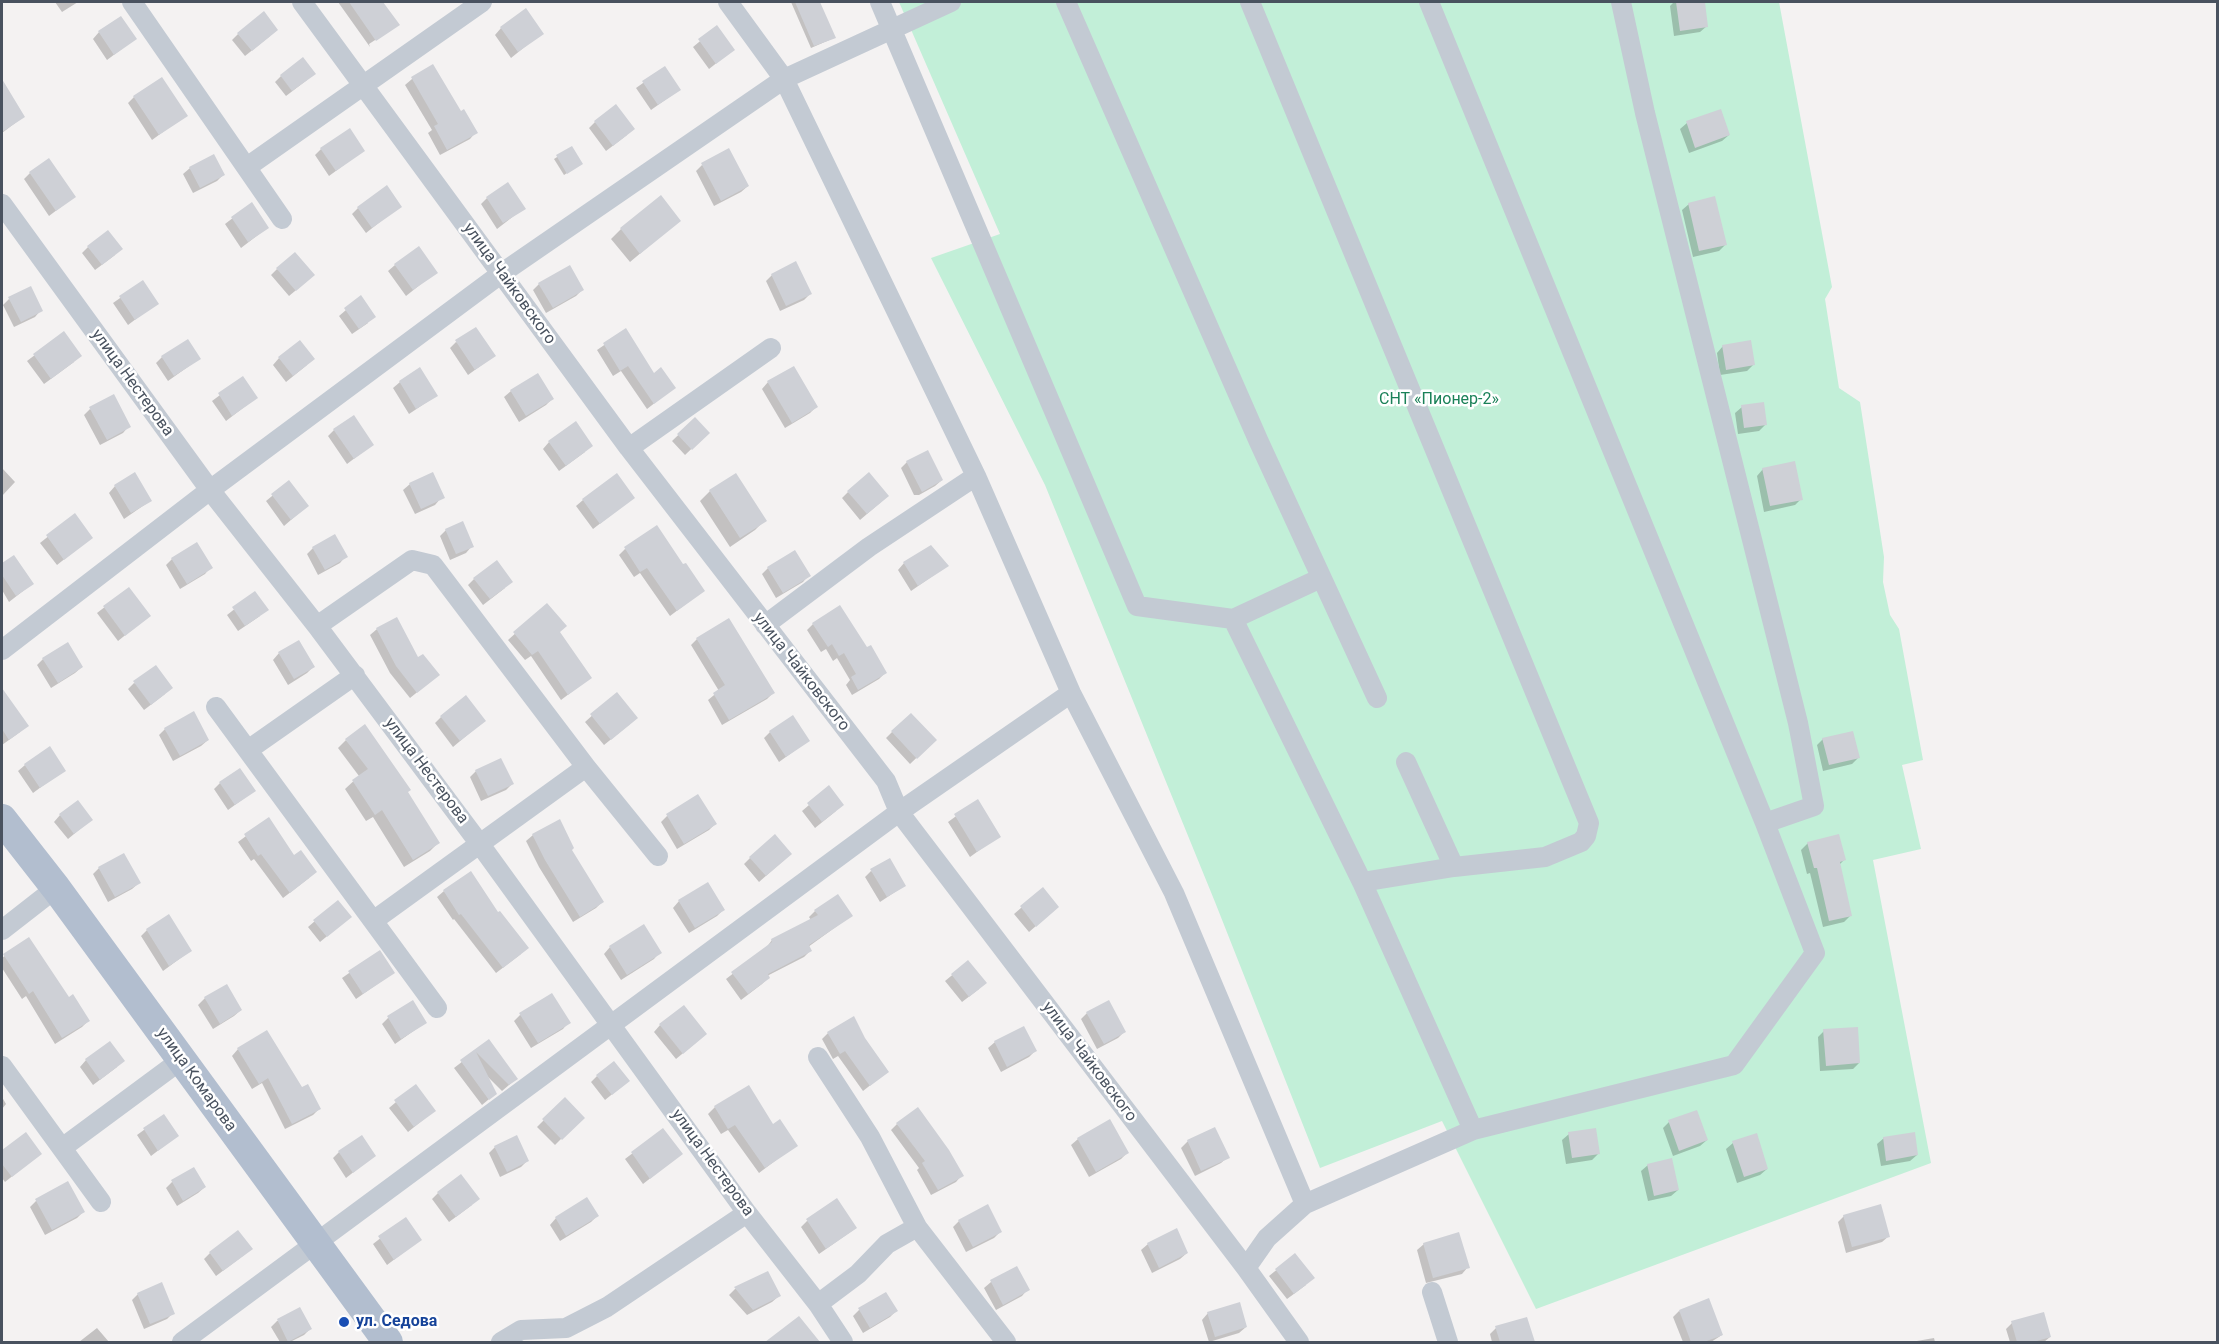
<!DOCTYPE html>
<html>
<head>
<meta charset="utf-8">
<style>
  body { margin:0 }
  #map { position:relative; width:2219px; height:1344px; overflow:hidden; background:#f4f2f2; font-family:Roboto,sans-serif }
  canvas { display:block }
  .frame { position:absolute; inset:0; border:3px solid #49525f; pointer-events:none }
</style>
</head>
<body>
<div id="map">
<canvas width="2219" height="1344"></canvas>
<div class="frame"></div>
</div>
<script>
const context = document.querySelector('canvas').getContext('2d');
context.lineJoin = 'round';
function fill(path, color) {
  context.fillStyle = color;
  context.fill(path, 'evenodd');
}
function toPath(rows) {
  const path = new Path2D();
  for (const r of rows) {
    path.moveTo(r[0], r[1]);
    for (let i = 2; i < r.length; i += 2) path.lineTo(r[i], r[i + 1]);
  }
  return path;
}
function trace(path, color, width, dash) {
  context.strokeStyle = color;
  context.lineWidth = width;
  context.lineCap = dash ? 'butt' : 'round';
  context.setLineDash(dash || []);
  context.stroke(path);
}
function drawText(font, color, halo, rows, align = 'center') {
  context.font = font + ' Roboto,sans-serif';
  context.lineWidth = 5;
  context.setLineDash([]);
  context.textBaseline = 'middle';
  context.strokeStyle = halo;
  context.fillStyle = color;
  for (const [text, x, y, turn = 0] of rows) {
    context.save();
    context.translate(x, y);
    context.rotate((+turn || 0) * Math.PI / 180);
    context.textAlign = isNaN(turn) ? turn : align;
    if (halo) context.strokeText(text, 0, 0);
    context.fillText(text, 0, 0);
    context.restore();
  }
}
fill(toPath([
  [899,2,1779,2,1832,287,1825,299,1839,388,1860,402,1884,557,1883,582,1890,615,1899,629,1923,760,1902,765,1921,849,1873,860,1931,1163,1536,1309,1442,1121,1320,1168,1215,902,1045,485,931,258,1000,234]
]), '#c2efd8');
fill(toPath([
  [55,2,78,2,62,12],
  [338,2,382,2,398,25,369,44,370,47],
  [791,2,818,2,834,38,811,48],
  [1674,2,1703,2,1707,26,1700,32,1674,36,1670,6],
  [717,27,733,50,709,69,693,47],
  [501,28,542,33,511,58,495,35],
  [99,32,135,39,107,60,93,39],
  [238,34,270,36,245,56,232,40],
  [433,66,460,113,476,132,470,139,440,155,428,133,432,130,405,85,412,79],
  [664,68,679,90,651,110,636,88],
  [281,76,307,80,286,96,275,82],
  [10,95,23,117,2,133,2,101],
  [134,97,186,115,152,140,128,103],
  [595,122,627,135,606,151,589,128],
  [1687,123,1729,135,1722,141,1689,153,1680,129],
  [571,148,578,166,564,175,554,159],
  [321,149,363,151,329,176,315,155],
  [213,156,223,175,217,181,193,193,183,174,190,168],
  [702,165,748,186,741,192,714,206,696,171],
  [30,173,74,197,49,216,24,179],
  [487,198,524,208,497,229,481,204],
  [251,204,267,228,241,248,225,224],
  [1689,204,1725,245,1719,251,1693,257,1682,210],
  [400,206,366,233,352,214,358,208],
  [679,221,630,262,611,239,621,229],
  [88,247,115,255,95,270,82,253],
  [395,265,436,272,406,296,388,271],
  [277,269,307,281,289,296,271,275],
  [772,275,810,294,804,300,780,311,766,281],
  [143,282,157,303,128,325,113,303],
  [539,284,582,290,576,296,546,313,533,290],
  [360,298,368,323,352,334,339,316],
  [9,299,41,310,35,317,14,327,3,305],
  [626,330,653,375,674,388,647,409,621,371,613,376,597,350],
  [61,335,74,362,44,384,27,361],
  [456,342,494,356,468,375,450,348],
  [1723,346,1753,365,1747,371,1720,375,1717,353],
  [162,357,199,359,168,381,156,363],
  [279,358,307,365,286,382,273,365],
  [537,375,552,399,546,405,519,422,504,397,511,391],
  [243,378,256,398,226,421,212,401],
  [400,382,436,396,409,414,393,388],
  [768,382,816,407,810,413,785,428,762,389],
  [1742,407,1766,424,1759,431,1738,434,1735,413],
  [90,409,129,426,123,433,100,445,84,415],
  [695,419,708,433,685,455,672,441],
  [334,430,372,445,347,464,328,436],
  [549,442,585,452,559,471,543,449],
  [907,462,942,480,935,486,919,495,914,495,901,468],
  [2,468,15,482,2,496],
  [1763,469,1801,499,1795,505,1764,512,1757,476],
  [289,482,307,506,284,526,266,501],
  [410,484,441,498,435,505,415,514,403,490],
  [115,486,150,501,124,519,109,493],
  [710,491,765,520,755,530,730,547,700,501],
  [848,492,881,502,860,520,842,498],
  [633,498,593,529,576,506,583,500],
  [75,515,91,538,57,565,40,543],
  [446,530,472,546,466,553,450,560,440,536],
  [313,548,346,556,340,563,318,575,307,554],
  [625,549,683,566,703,591,670,616,640,573,634,577,619,555],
  [13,557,32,584,9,602,2,590,2,565],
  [172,559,211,567,205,574,180,589,166,565],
  [904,563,947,566,911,591,898,570],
  [768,568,809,575,803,582,776,598,762,574],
  [474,579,505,588,483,605,468,585],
  [128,589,149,616,118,641,97,613],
  [255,593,260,616,238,631,227,615],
  [547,605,559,632,590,678,561,700,531,656,525,660,508,640],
  [813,624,867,649,885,673,879,679,852,695,846,685,850,680,837,658,833,661,826,649,821,652,807,630],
  [377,629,431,681,410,698,390,673,370,635],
  [697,639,773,693,767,699,722,725,708,700,719,691,691,645],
  [279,653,313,667,307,673,288,685,273,660],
  [43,659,82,667,75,673,51,688,37,665],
  [134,683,165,694,144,710,128,689],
  [616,694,630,724,604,745,585,722],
  [7,698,20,732,2,745,2,701],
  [441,717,484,721,453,747,435,723],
  [165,729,208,740,201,746,173,761,159,735],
  [770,732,808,741,779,762,764,738],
  [892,732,935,740,910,764,886,738],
  [1823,739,1858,758,1852,764,1823,771,1817,745],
  [346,740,438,843,430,851,404,867,373,817,366,821,345,789,359,776,338,748],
  [25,765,64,770,33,793,18,771],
  [476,771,512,784,506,790,481,801,470,777],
  [220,783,254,791,228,810,214,789],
  [829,788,836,811,815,828,802,811],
  [977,801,999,836,970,857,948,822],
  [60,815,91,820,68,839,54,822],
  [667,816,715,824,709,830,677,849,661,822],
  [269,819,309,878,283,898,254,859,251,861,238,842],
  [533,835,570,850,602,902,596,908,573,922,539,867,526,841],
  [1808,843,1844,860,1839,865,1850,916,1844,922,1823,927,1810,873,1807,874,1801,850],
  [750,858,784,860,759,882,744,864],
  [99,868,139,883,132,889,108,902,93,874],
  [871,871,904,886,880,902,865,877],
  [1043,889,1051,913,1029,932,1014,914],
  [444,891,521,954,496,973,454,919,453,920,437,897],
  [679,901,723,910,717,916,689,933,673,908],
  [337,902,343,923,320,942,308,927],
  [815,911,851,916,808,947,810,951,804,957,767,976,768,978,762,984,741,1000,726,979,766,948,772,940,811,920,809,917],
  [147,930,190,951,163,971,141,936],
  [28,939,68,999,88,1021,82,1027,55,1044,26,996,22,999,2,968,2,958],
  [610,947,660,952,654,959,621,980,604,954],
  [379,952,393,973,356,999,342,978],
  [968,962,979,989,962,1002,945,981],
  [226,986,241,1010,234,1016,213,1029,198,1005,205,998],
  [1087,1013,1124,1032,1118,1038,1097,1049,1081,1019],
  [520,1015,569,1022,563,1029,531,1048,514,1021],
  [388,1018,425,1023,395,1044,382,1024],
  [660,1025,699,1040,676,1059,654,1032],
  [1824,1031,1859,1063,1853,1069,1820,1071,1818,1037],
  [828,1033,864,1039,887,1072,863,1091,838,1056,833,1059,822,1039],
  [489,1041,516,1079,502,1091,486,1075,495,1094,482,1105,454,1068],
  [995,1042,1035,1051,1029,1057,1001,1072,988,1048],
  [238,1049,301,1089,319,1109,313,1115,285,1129,262,1083,252,1089,232,1056],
  [86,1060,117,1067,93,1085,80,1067],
  [597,1076,621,1087,605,1100,591,1082],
  [415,1086,434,1111,408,1132,389,1108],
  [749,1087,773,1126,796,1145,759,1173,728,1130,721,1134,708,1114,715,1107],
  [2,1097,6,1104,2,1109],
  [564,1100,582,1118,555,1145,537,1127],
  [163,1116,177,1136,151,1156,137,1135],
  [1109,1121,1127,1153,1121,1159,1089,1177,1071,1145,1078,1139],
  [1669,1122,1707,1140,1700,1146,1673,1156,1663,1128],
  [897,1124,962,1175,956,1182,931,1195,917,1170,919,1168,891,1130],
  [1214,1129,1228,1157,1221,1163,1195,1176,1181,1148,1188,1141],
  [663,1130,681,1154,643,1184,625,1159],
  [26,1134,40,1154,5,1182,2,1178,2,1152],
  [1569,1134,1598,1154,1592,1160,1566,1164,1562,1140],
  [1884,1138,1917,1155,1910,1161,1881,1166,1877,1144],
  [1733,1143,1767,1169,1760,1175,1737,1183,1726,1149],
  [495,1147,527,1161,521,1167,500,1177,489,1153],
  [339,1152,374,1156,346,1178,333,1158],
  [1648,1165,1678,1190,1671,1196,1648,1201,1641,1171],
  [172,1182,205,1187,198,1193,177,1206,166,1188],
  [67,1183,83,1212,77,1218,45,1235,30,1207,36,1201],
  [438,1193,472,1205,449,1222,432,1199],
  [587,1199,597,1216,591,1222,560,1241,550,1225,556,1218],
  [1844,1216,1889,1236,1882,1242,1846,1253,1838,1222],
  [405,1219,420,1240,387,1265,373,1244],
  [807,1221,856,1228,819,1254,801,1227],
  [959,1221,1001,1231,994,1238,966,1252,953,1227],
  [1148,1244,1187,1253,1180,1259,1152,1273,1141,1250],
  [1424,1244,1468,1267,1462,1274,1426,1283,1417,1250],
  [210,1253,244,1255,216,1276,204,1259],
  [1295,1255,1306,1285,1287,1299,1269,1276],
  [1016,1268,1028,1289,1022,1296,996,1310,984,1288,991,1282],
  [767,1273,779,1296,772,1302,747,1315,729,1295,735,1289],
  [138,1294,173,1313,167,1319,144,1329,132,1300],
  [300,1309,310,1329,304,1335,290,1342,280,1342,271,1327,277,1321],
  [859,1310,896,1311,890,1317,863,1333,853,1316],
  [1679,1311,1722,1335,1711,1342,1683,1342,1673,1317],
  [1208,1313,1246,1327,1239,1333,1209,1342,1202,1320],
  [799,1318,818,1342,769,1342,775,1337],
  [1526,1318,1533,1342,1492,1342,1490,1334,1496,1328],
  [2012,1323,2050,1337,2044,1342,2010,1342,2006,1329],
  [97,1328,109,1342,79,1342],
  [1934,1338,1935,1342,1911,1342]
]), '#0003');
fill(toPath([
  [349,2,383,2,400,25,376,41],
  [795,2,820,2,836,38,814,46],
  [1676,2,1705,2,1708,27,1680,31],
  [526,8,544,34,518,52,500,27],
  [264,11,278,30,252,51,237,33],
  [121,16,137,39,114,55,98,31],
  [717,25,735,50,716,64,698,39],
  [303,57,316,74,292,91,280,75],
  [433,64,461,111,464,109,478,133,447,150,434,126,438,124,411,77],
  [665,66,681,90,658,105,642,81],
  [162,77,188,116,159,135,133,96],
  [2,79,25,117,2,132],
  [616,104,635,129,613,146,594,121],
  [1721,109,1730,135,1695,148,1686,121],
  [350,128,365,151,336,171,320,148],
  [572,146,583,164,567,174,556,155],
  [729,148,749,186,721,201,701,163],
  [214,154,225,175,200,188,189,167],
  [49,158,76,197,56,211,29,172],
  [508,182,526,209,503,223,486,197],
  [387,185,402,207,372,228,357,207],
  [661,195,681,221,640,254,620,228],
  [1715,196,1727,245,1699,251,1688,203],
  [252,202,269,228,248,242,231,217],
  [108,230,123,249,102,265,87,246],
  [419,246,438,273,413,290,394,264],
  [295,252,315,275,296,291,276,268],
  [796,261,812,294,786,306,771,274],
  [570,265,584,290,553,308,538,283],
  [143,280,159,304,135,320,119,296],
  [31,286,43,311,21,322,8,297],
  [361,295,376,317,359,329,344,308],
  [476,327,496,356,475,370,455,340],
  [626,328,654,373,661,367,676,388,654,404,628,366,620,371,603,343],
  [64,331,82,356,51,379,33,354],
  [188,339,201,359,174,376,161,356],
  [300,340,315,359,293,376,278,357],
  [1751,340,1755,365,1726,370,1722,345],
  [794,366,818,407,792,423,767,381],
  [420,367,438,396,416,409,399,381],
  [538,373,554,399,526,416,510,390],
  [243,376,258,398,232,416,218,393],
  [114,394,131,427,107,440,89,407],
  [1764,402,1767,425,1744,428,1741,405],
  [354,415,374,445,354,459,333,429],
  [695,417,710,433,692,450,677,434],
  [576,421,593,446,566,466,548,441],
  [928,450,943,480,922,492,906,461],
  [1795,461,1803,500,1770,506,1762,468],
  [135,472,152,501,131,513,114,485],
  [433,472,445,498,421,509,409,483],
  [869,472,889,496,867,514,847,491],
  [617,473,635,498,600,524,582,499],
  [736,473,767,521,740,538,709,490],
  [289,480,309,506,291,520,271,494],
  [75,513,93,538,64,560,46,535],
  [463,521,474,547,456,554,445,529],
  [657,525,683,564,686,563,705,591,677,611,647,568,640,572,624,547],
  [335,534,348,557,325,570,312,547],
  [197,542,213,568,187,584,171,558],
  [931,545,949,566,918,586,903,562],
  [795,550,811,576,783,593,767,567],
  [14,555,34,584,16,596,2,575,2,563],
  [497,560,513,582,490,599,473,578],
  [129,587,151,616,125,636,103,606],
  [255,591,269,610,245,626,232,607],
  [547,603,567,626,560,632,592,678,568,695,538,651,532,655,513,632],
  [840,605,867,647,871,645,887,673,858,690,851,677,856,674,844,653,839,656,832,644,828,647,812,623],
  [397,617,418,657,423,654,440,675,417,693,396,666,376,628],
  [729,618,775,693,729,720,713,693,725,685,696,638],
  [299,640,315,667,294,679,278,652],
  [68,642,83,667,58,683,42,658],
  [156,665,173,688,151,705,133,681],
  [2,688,29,726,9,740,2,729],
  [617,692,638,718,611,740,590,714],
  [466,695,486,721,460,741,440,716],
  [194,711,209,740,180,756,164,728],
  [911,713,937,740,917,759,891,731],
  [793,715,810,741,786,757,769,731],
  [365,724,411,790,408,792,440,843,413,860,382,810,375,815,352,780,368,769,345,739],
  [1853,731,1860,758,1829,765,1822,738],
  [50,746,66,771,40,788,24,764],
  [501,758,514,784,488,796,475,770],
  [240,768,256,791,235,805,219,782],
  [829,785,844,805,822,822,807,803],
  [698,794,717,824,684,844,666,814],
  [978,799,1001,837,977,852,954,814],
  [78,800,93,820,74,834,59,814],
  [269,817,294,855,301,850,317,872,290,893,261,854,258,856,244,834],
  [560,819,574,848,572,850,604,902,580,917,545,860,532,834],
  [775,834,792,854,766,876,749,857],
  [1839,834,1846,860,1840,862,1852,916,1829,921,1817,868,1814,868,1807,842],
  [124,853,141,883,115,897,98,867],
  [890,858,906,886,887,897,870,869],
  [471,871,498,912,500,911,529,948,503,968,461,914,459,915,443,890],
  [708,882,725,910,695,928,678,900],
  [1043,887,1059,907,1036,927,1020,906],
  [838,894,853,916,809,945,812,951,768,974,770,978,748,994,731,972,772,942,771,939,818,915,814,910],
  [338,900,352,917,327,937,313,920],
  [169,914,192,951,169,966,146,929],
  [644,924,662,953,627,975,609,946],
  [29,937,69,997,73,994,90,1021,62,1038,33,991,29,994,3,954],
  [380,950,395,973,363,994,348,971],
  [968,960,987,983,969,997,951,974],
  [227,984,242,1010,220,1024,204,997],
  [552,993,571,1023,538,1043,519,1013],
  [413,1000,427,1023,401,1039,387,1016],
  [1109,1000,1126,1032,1104,1044,1086,1012],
  [684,1005,707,1034,683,1054,659,1024],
  [854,1016,865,1038,889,1072,870,1086,845,1051,840,1054,827,1032],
  [1024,1026,1037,1051,1007,1067,994,1041],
  [1858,1027,1860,1063,1826,1066,1823,1029],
  [267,1030,302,1087,308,1084,321,1109,292,1124,268,1078,259,1084,237,1048],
  [489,1039,518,1079,509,1085,476,1052,497,1094,489,1100,460,1060],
  [110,1041,125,1061,100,1080,85,1059],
  [614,1061,630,1081,612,1095,596,1075],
  [416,1084,436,1111,414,1127,394,1100],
  [749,1085,773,1124,780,1119,798,1146,765,1168,735,1125,728,1129,714,1106],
  [565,1097,585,1118,562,1140,542,1119],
  [918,1107,949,1150,964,1176,938,1190,922,1163,925,1161,896,1123],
  [1697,1110,1708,1140,1679,1151,1668,1120],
  [164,1114,179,1136,158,1151,143,1128],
  [1110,1119,1129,1153,1096,1172,1077,1138],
  [1215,1127,1230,1158,1201,1171,1187,1140],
  [663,1128,683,1154,650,1179,631,1152],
  [1596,1128,1600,1154,1572,1158,1568,1132],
  [26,1132,42,1154,12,1177,2,1164,2,1150],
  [1915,1132,1918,1155,1886,1161,1883,1137],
  [1757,1133,1768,1169,1744,1177,1732,1141],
  [362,1135,376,1156,353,1173,338,1151],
  [517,1135,529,1161,507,1172,494,1146],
  [1672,1158,1679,1190,1654,1196,1647,1164],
  [194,1167,206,1187,183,1201,171,1180],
  [461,1174,480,1199,456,1217,437,1192],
  [68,1181,85,1212,52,1230,35,1199],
  [587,1197,599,1216,566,1236,555,1217],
  [837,1198,857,1228,826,1249,806,1219],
  [988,1204,1002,1232,973,1247,958,1220],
  [1881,1204,1890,1237,1852,1247,1843,1215],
  [406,1217,422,1240,394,1260,378,1236],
  [1177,1228,1188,1253,1159,1268,1147,1243],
  [238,1230,253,1249,223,1271,209,1252],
  [1459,1232,1470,1268,1433,1278,1423,1243],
  [1295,1253,1315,1278,1294,1294,1275,1269],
  [1017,1266,1030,1290,1003,1305,990,1280],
  [768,1271,781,1296,753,1310,734,1287],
  [162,1282,175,1314,150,1324,137,1293],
  [886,1292,898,1311,870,1328,858,1308],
  [1709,1298,1723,1335,1704,1342,1691,1342,1679,1310],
  [1240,1302,1247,1327,1215,1337,1207,1312],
  [300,1307,312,1329,288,1342,277,1319],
  [2044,1312,2051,1337,2033,1342,2017,1342,2011,1321],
  [799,1316,820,1342,765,1342],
  [1527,1317,1535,1342,1500,1342,1495,1326]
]), '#ced0d6');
trace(toPath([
  [132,2,282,219],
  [302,2,629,448,886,781,899,812,1246,1268,1299,1342],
  [728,2,784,79,976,476,1071,693,1174,893,1305,1204],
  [880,2,1137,606,1233,619,1362,882,1454,867,1545,857,1581,842,1586,836,1589,823,1250,2],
  [1066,2,1259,442,1377,698],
  [1621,2,1645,113,1798,723,1814,806,1765,823],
  [247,167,482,2],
  [2,204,210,490,317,626,479,843,747,1213,818,1304,843,1342],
  [629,448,771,348],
  [1233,619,1321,578],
  [765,625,869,547,976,476],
  [317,626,412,560,433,565,586,767,373,921],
  [2,650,210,490,502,273,784,79,951,2],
  [216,707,437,1008],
  [248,750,355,675],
  [1406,762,1454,867],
  [586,767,658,856],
  [1362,882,1473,1130],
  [2,930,56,888],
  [818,1057,870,1137,917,1227,1006,1342],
  [2,1066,101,1202],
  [62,1148,181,1060],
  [1246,1268,1267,1238,1305,1204,1473,1130,1734,1065,1815,953,1765,823,1429,2],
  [1432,1292,1448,1342],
  [818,1304,858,1274,887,1244,917,1227],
  [182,1342,899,812,1071,693],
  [501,1342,521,1330,566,1328,607,1307,747,1213]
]), '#c3cad3', 20);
trace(toPath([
  [2,819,56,888,388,1342]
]), '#b2becf', 30);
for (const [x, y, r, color] of [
  [344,1322,6,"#1a4fb4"]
]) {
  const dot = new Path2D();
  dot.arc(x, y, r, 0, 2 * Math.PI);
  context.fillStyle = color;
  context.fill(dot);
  trace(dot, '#fff', 2);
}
drawText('16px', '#49525f', '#fff', [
  ["улица Чайковского",509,284,54],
  ["улица Нестерова",132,383,54],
  ["улица Чайковского",801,672,52],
  ["улица Нестерова",426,771,53],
  ["улица Чайковского",1089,1062,53],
  ["улица Комарова",196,1080,54],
  ["улица Нестерова",712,1163,54]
]);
drawText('16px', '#1a8158', '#fff', [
  ["СНТ «Пионер-2»",1439,400]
]);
drawText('bold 16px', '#164399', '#fff', [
  ["ул. Седова",356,1322]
], 'left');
</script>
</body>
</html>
